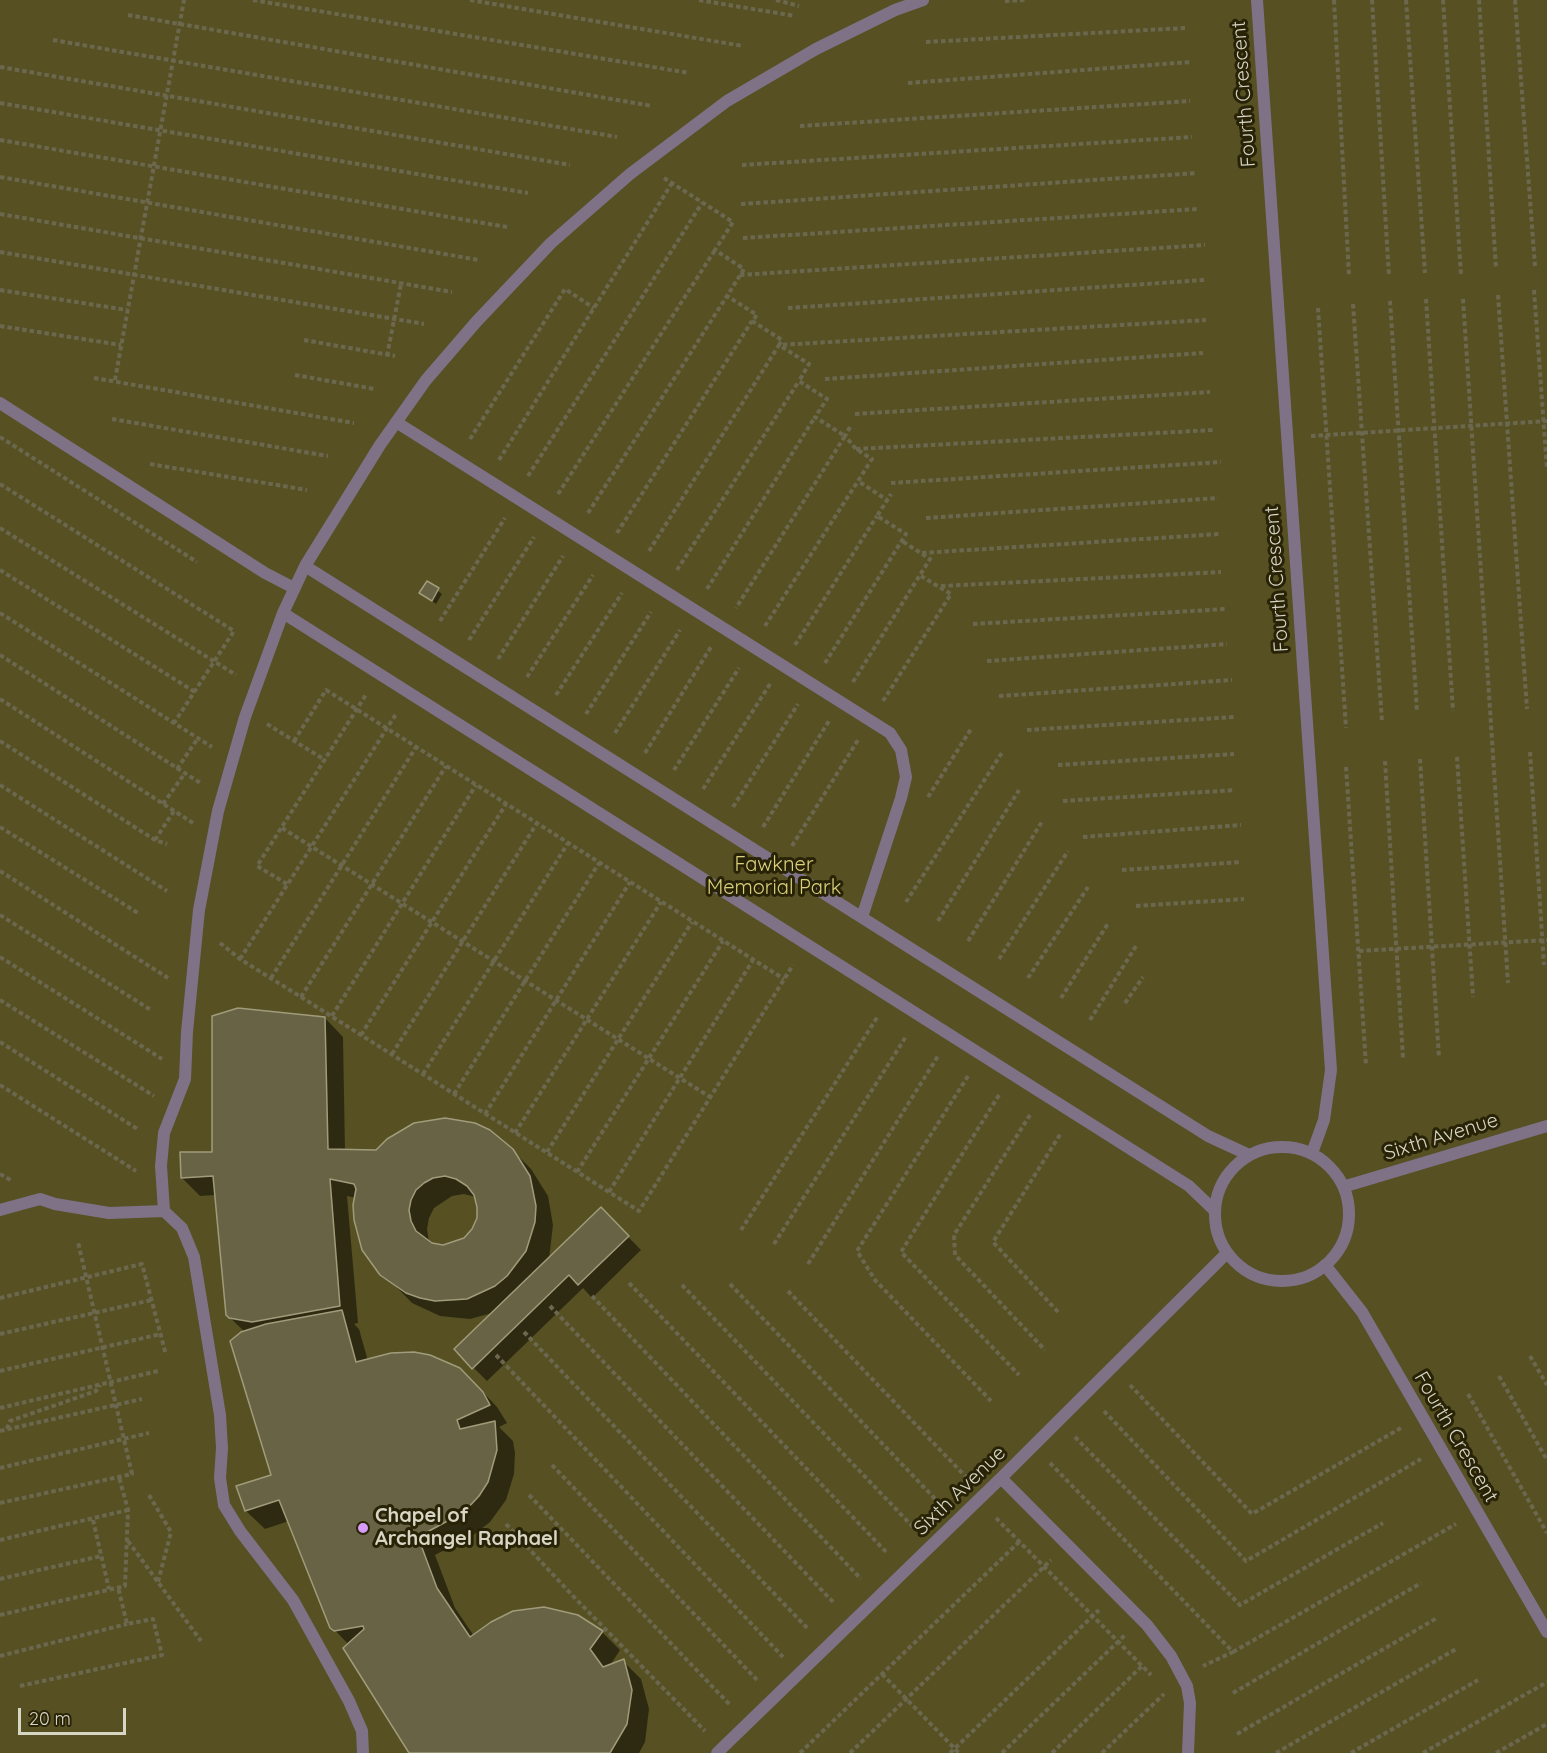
<!DOCTYPE html>
<html>
<head>
<meta charset="utf-8">
<style>
  body { margin:0 }
  #map { position:relative; width:1547px; height:1753px; overflow:hidden; background:#312d10; font-family:Quicksand,sans-serif }
  canvas { display:block }
  .scale { position:absolute; left:18px; top:1708px; width:108px; height:27px; box-sizing:border-box; border:3px solid #d7d5c4; border-top:0; padding-left:8px; font-size:18px; line-height:21px; white-space:nowrap; color:#d7d5c4; -webkit-text-stroke:4px #282306; paint-order:stroke }
</style>
</head>
<body>
<div id="map">
<canvas width="1547" height="1753"></canvas>
<div class="scale">20 m</div>
</div>
<script>
const context = document.querySelector('canvas').getContext('2d');
context.lineJoin = 'round';
function fill(path, color) {
  context.fillStyle = color;
  context.fill(path, 'evenodd');
}
function toPath(rows) {
  const path = new Path2D();
  for (const r of rows) {
    if (r.length === 3) {
      path.moveTo(r[0] + r[2], r[1]);
      path.arc(r[0], r[1], r[2], 0, 2 * Math.PI);
      continue;
    }
    path.moveTo(r[0], r[1]);
    for (let i = 2; i < r.length; i += 2) path.lineTo(r[i], r[i + 1]);
  }
  return path;
}
function trace(path, color, width, dash) {
  context.strokeStyle = color;
  context.lineWidth = width;
  context.lineCap = dash ? 'butt' : 'round';
  context.setLineDash(dash || []);
  context.stroke(path);
}
function drawText(font, color, halo, rows, align = 'center') {
  context.font = font + ' Quicksand,sans-serif';
  context.lineWidth = 6;
  context.setLineDash([]);
  context.textBaseline = 'middle';
  context.strokeStyle = halo;
  context.fillStyle = color;
  for (const [text, x, y, turn = 0] of rows) {
    context.save();
    context.translate(x, y);
    context.rotate((+turn || 0) * Math.PI / 180);
    context.textAlign = isNaN(turn) ? turn : align;
    if (halo) context.strokeText(text, 0, 0);
    context.fillText(text, 0, 0);
    context.restore();
  }
}
fill(toPath([
  [0,0,1547,0,1547,1753,0,1753]
]), '#575023');
fill(toPath([
  [427,583,442,594,436,604,421,593],
  [325,1018,343,1037,345,1151,512,1150,531,1169,548,1196,553,1225,549,1259,601,1209,641,1250,592,1298,583,1288,487,1381,473,1367,492,1313,470,1319,440,1316,412,1303,372,1262,356,1198,347,1196,358,1323,354,1324,359,1329,368,1361,479,1388,497,1407,507,1423,499,1427,513,1441,515,1453,514,1474,506,1500,490,1522,472,1536,435,1555,455,1608,474,1636,578,1616,602,1632,620,1650,609,1667,623,1661,641,1679,649,1709,645,1742,639,1753,411,1753,349,1645,332,1627,289,1521,265,1529,246,1511,238,1487,272,1476,245,1332,227,1315,216,1195,200,1196,182,1178,214,1154],
  [464,1194,476,1197,478,1219,473,1230,465,1239,443,1247,429,1242,427,1229,429,1218,434,1208,452,1196]
]), '#0007');
const building = toPath([
  [427,581,439,588,432,601,419,593,427,581],
  [238,1008,325,1017,328,1149,376,1150,387,1139,414,1123,445,1118,475,1123,490,1130,513,1149,530,1176,536,1206,535,1222,526,1251,507,1276,495,1286,467,1299,435,1301,420,1298,406,1293,380,1275,362,1250,354,1220,353,1205,356,1189,354,1184,330,1179,340,1306,252,1322,229,1318,226,1315,213,1176,181,1178,180,1152,212,1152,212,1016,238,1008],
  [445,1176,456,1179,467,1186,474,1195,477,1207,477,1218,472,1229,464,1238,443,1245,432,1243,416,1231,411,1221,409,1210,411,1200,416,1190,424,1183,433,1178,445,1176],
  [601,1207,629,1236,578,1285,569,1275,472,1369,454,1349,601,1207],
  [342,1310,356,1362,391,1353,414,1352,430,1355,460,1368,483,1392,490,1405,457,1420,460,1429,495,1421,497,1450,488,1482,479,1496,464,1512,418,1537,437,1588,470,1637,491,1622,513,1611,544,1607,578,1615,603,1631,590,1649,603,1667,624,1659,632,1690,627,1724,610,1753,409,1753,343,1648,364,1629,363,1626,334,1631,330,1628,279,1500,245,1511,236,1486,271,1475,230,1341,241,1332,266,1324,342,1310]
]);
fill(building, '#676344');
trace(building, '#a09c7b', 1.5);
trace(toPath([
  [253,0,689,73],
  [470,0,743,46],
  [699,0,795,16],
  [776,0,799,6],
  [1334,0,1349,275],
  [1372,0,1389,276],
  [1406,0,1425,273],
  [1443,0,1461,275],
  [1479,0,1496,269],
  [1515,0,1535,266],
  [1005,1,1025,0],
  [128,15,652,106],
  [53,40,617,137],
  [926,42,1185,28],
  [0,67,570,165],
  [908,83,1191,62],
  [0,103,528,193],
  [800,126,1190,101],
  [0,140,507,227],
  [742,165,1192,137],
  [0,177,479,260],
  [664,178,733,222,715,250,744,269,727,296,757,315,752,321,782,340,779,345,809,364,799,381,827,399,815,417,845,436,736,608],
  [741,204,1197,173],
  [0,214,452,292],
  [743,238,1198,209],
  [0,252,424,324],
  [740,275,1205,245],
  [0,290,127,310],
  [1534,290,1547,469],
  [1498,295,1527,709],
  [1426,299,1453,711],
  [1463,299,1508,983],
  [1390,301,1417,711],
  [1353,304,1382,722],
  [788,308,1205,280],
  [1318,308,1346,728],
  [0,326,121,345],
  [304,340,395,356],
  [387,356,401,284],
  [295,375,375,389],
  [94,378,354,423],
  [825,379,1203,353],
  [115,380,184,0],
  [855,414,1210,392],
  [112,419,328,456],
  [850,427,845,436,856,449,872,459,858,481,887,500],
  [1311,436,1547,421],
  [0,437,197,562],
  [470,439,565,289,594,308],
  [856,449,1214,430],
  [499,460,672,183],
  [150,464,307,490],
  [528,476,702,203],
  [891,483,1221,462],
  [0,484,234,631,174,723],
  [558,494,715,250],
  [588,513,727,296],
  [926,518,1218,498],
  [0,528,236,675],
  [617,533,752,321],
  [649,551,779,345,1206,320],
  [922,553,1220,534],
  [0,570,195,692],
  [677,570,799,381],
  [941,586,1221,572],
  [707,589,815,417],
  [0,613,212,747],
  [440,621,505,518],
  [973,624,1226,609],
  [765,626,858,481],
  [469,640,534,537],
  [795,645,877,516],
  [0,655,202,784],
  [498,659,563,556],
  [987,661,1227,644],
  [825,663,906,534,877,516,891,494],
  [527,677,593,575],
  [853,682,930,559,902,541],
  [556,695,622,593],
  [999,696,1232,680],
  [0,699,193,823],
  [883,701,951,594,921,576],
  [586,714,651,612],
  [267,724,325,760],
  [1027,730,1234,717],
  [615,733,680,630],
  [0,741,155,840,167,844],
  [294,741,326,690,784,979],
  [1530,752,1544,965],
  [645,753,711,647],
  [1457,757,1473,997],
  [1420,759,1439,1058],
  [1385,761,1403,1058],
  [1058,765,1234,754],
  [1346,767,1366,1065],
  [177,769,198,738],
  [674,770,739,668],
  [0,785,167,891],
  [703,789,770,684],
  [928,797,971,729],
  [1063,801,1235,790],
  [163,804,185,773],
  [733,807,798,704],
  [0,827,138,913],
  [763,827,829,721],
  [282,828,710,1097],
  [1083,837,1241,825],
  [155,840,174,811],
  [792,846,858,740],
  [1122,870,1241,862],
  [0,871,168,978],
  [287,884,257,866,367,693],
  [906,902,1003,751],
  [1136,906,1244,899],
  [0,915,151,1010],
  [938,921,1019,790],
  [968,941,1043,820],
  [220,943,240,959,301,997,639,1211,793,965],
  [1359,951,1547,940],
  [0,957,162,1059],
  [240,959,396,714],
  [999,959,1068,851],
  [271,978,416,747],
  [1028,978,1088,887],
  [301,997,446,766],
  [1061,998,1109,922],
  [0,1000,154,1096],
  [1125,1003,1143,977],
  [332,1016,476,785],
  [1090,1020,1136,946],
  [361,1035,506,804],
  [0,1042,139,1130],
  [392,1054,537,823],
  [423,1074,568,843],
  [968,1076,857,1251,875,1280,991,1401],
  [0,1085,136,1171],
  [454,1094,599,863],
  [999,1095,901,1252,1019,1375],
  [485,1114,630,882],
  [1030,1115,954,1235,955,1255,1045,1350],
  [515,1133,661,902],
  [547,1152,692,922],
  [577,1172,723,941],
  [0,1174,12,1181],
  [609,1192,753,960],
  [741,1230,878,1016],
  [774,1244,907,1035],
  [808,1264,938,1056],
  [629,1283,888,1554],
  [730,1284,939,1503],
  [682,1285,914,1528],
  [788,1291,966,1477],
  [592,1296,861,1579],
  [0,1298,142,1264,166,1355],
  [550,1306,835,1604],
  [1058,1312,993,1242,1061,1133],
  [524,1332,809,1630],
  [0,1334,152,1300],
  [496,1355,783,1657],
  [1530,1356,1547,1385],
  [0,1371,161,1334],
  [1499,1376,1547,1460],
  [1130,1385,1252,1514,1401,1428],
  [1468,1394,1547,1533],
  [0,1408,158,1371],
  [1104,1411,1246,1561,1421,1459],
  [7,1429,10,1421,96,1391,100,1385],
  [0,1431,142,1399],
  [1075,1437,1240,1605,1383,1523],
  [1050,1463,1233,1652,1203,1666],
  [552,1465,757,1680],
  [0,1468,149,1433],
  [149,1495,171,1532,158,1582],
  [529,1495,730,1705],
  [0,1503,132,1474,78,1242],
  [996,1518,1151,1675],
  [93,1520,109,1589],
  [506,1524,571,1594,705,1731],
  [0,1540,128,1510],
  [128,1541,201,1641],
  [0,1579,101,1556],
  [0,1615,125,1586,128,1510,119,1477],
  [1233,1652,1456,1524],
  [0,1656,127,1624],
  [882,1674,959,1753],
  [20,1686,162,1655,153,1619,127,1624,118,1587],
  [1233,1693,1421,1583],
  [1237,1734,1437,1618],
  [800,1753,1019,1542],
  [850,1753,1051,1560],
  [950,1753,1099,1610],
  [1002,1753,1125,1635],
  [1052,1753,1142,1666],
  [1102,1753,1164,1694],
  [1276,1753,1456,1649],
  [1351,1753,1478,1680],
  [1423,1753,1547,1682],
  [1496,1753,1547,1724]
]), '#6b684f', 4, [4.5, 3]);
trace(toPath([
  [1257,0,1331,1070,1324,1120,1312,1153],
  [0,403,265,573,294,588],
  [396,422,890,733,901,750,906,777,901,798,862,917],
  [305,566,1208,1136,1249,1155],
  [283,613,1189,1186,1214,1210],
  [1282,1214,67],
  [1346,1186,1547,1126],
  [0,1210,40,1199,55,1204,109,1213,164,1211],
  [1325,1265,1362,1312,1547,1632],
  [1001,1478,1147,1625,1171,1656,1187,1686,1190,1703,1188,1753],
  [363,1753,362,1731,349,1701,293,1600,240,1531,224,1505,220,1478,222,1448,220,1415,194,1257,182,1228,164,1211,161,1166,164,1133,185,1079,187,1032,199,910,218,811,245,717,283,613,305,566,380,445,426,380,477,321,551,243,630,174,727,101,816,49,895,10,923,0],
  [717,1753,1001,1478,1227,1253]
]), '#7f7287', 12);
for (const [x, y, r, color] of [
  [363,1528,6,"#d79bf9"]
]) {
  const dot = new Path2D();
  dot.arc(x, y, r, 0, 2 * Math.PI);
  context.fillStyle = color;
  context.fill(dot);
  trace(dot, '#282306', 2);
}
drawText('20px', '#d7d5c4', '#282306', [
  ["Fourth Crescent",1244,94,-94],
  ["Fourth Crescent",1277,579,-94],
  ["Sixth Avenue",1441,1137,-17],
  ["Fourth Crescent",1456,1437,60],
  ["Sixth Avenue",960,1491,-44]
]);
drawText('20px', '#dbd07c', '#282306', [
  ["Fawkner",774,865],
  ["Memorial Park",774,888]
]);
drawText('bold 20px', '#d7d5c4', '#282306', [
  ["Chapel of",375,1516],
  ["Archangel Raphael",375,1539]
], 'left');
</script>
</body>
</html>
